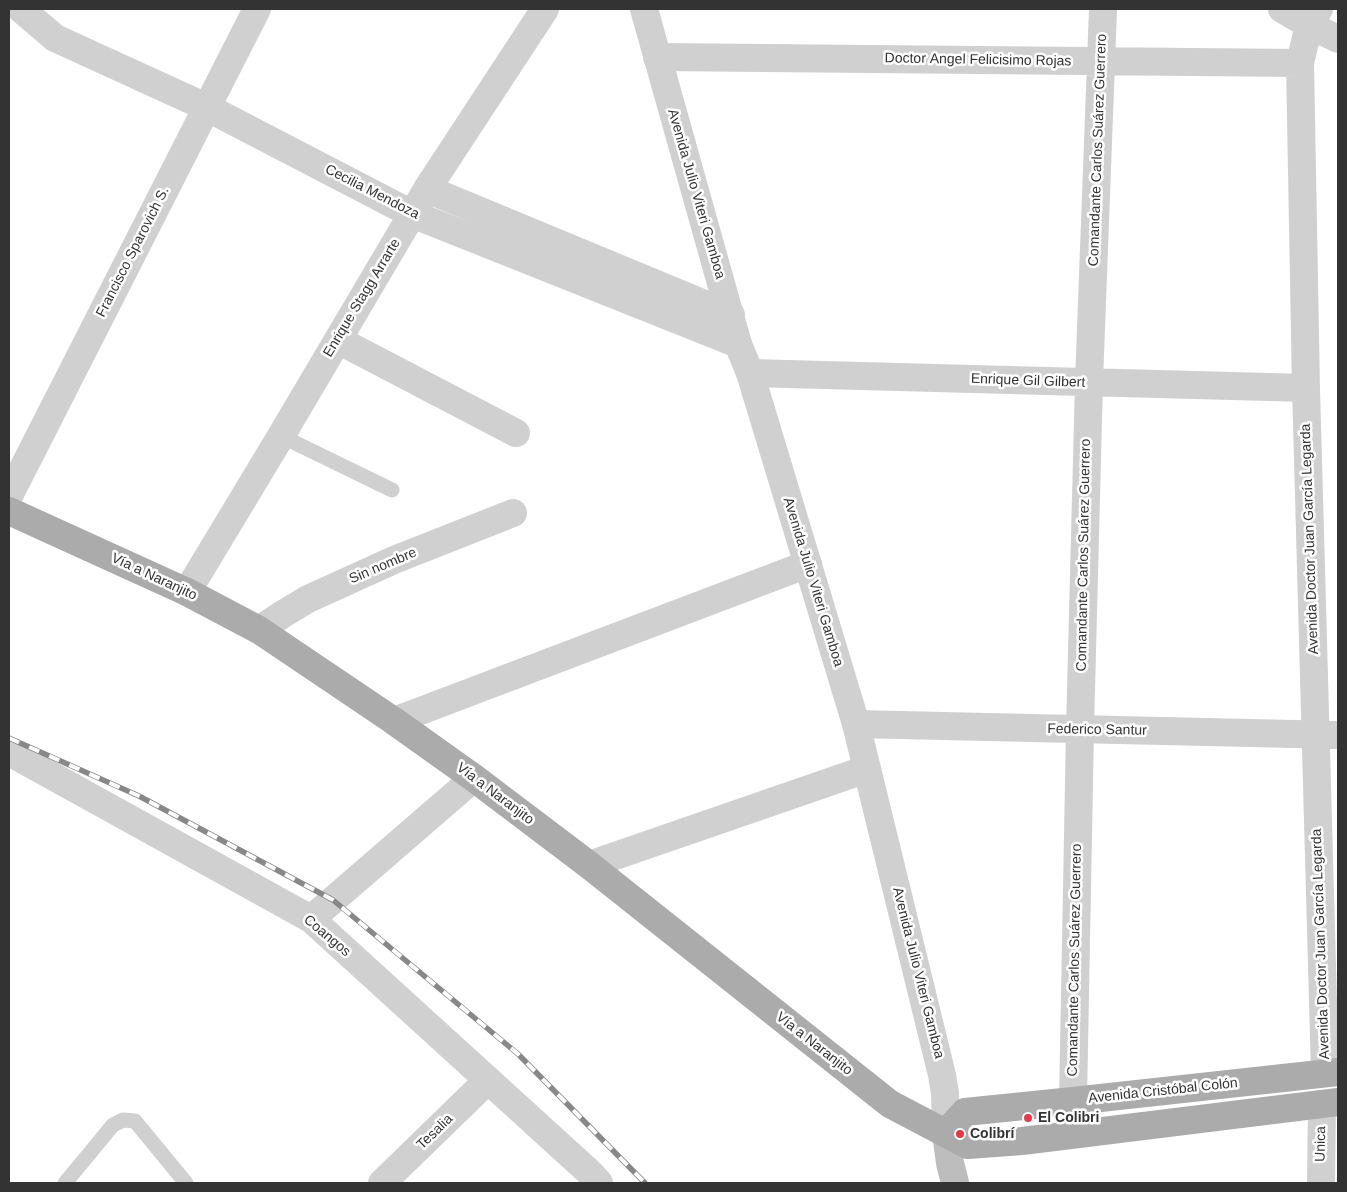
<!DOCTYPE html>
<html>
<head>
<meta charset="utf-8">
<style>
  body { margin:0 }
  #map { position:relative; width:1347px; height:1192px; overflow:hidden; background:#fff; font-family:Helvetica,sans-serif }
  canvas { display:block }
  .frame { position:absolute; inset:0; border:10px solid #333; pointer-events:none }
</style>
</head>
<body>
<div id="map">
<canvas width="1347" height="1192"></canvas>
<div class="frame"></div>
</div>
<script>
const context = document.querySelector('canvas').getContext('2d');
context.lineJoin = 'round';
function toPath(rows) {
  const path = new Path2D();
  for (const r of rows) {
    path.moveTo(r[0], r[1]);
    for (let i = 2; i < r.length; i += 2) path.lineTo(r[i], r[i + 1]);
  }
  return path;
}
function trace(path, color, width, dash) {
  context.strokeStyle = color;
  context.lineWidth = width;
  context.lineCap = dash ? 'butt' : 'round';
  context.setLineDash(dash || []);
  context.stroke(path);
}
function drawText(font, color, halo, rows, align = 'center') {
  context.font = font + ' Helvetica,sans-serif';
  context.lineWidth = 5;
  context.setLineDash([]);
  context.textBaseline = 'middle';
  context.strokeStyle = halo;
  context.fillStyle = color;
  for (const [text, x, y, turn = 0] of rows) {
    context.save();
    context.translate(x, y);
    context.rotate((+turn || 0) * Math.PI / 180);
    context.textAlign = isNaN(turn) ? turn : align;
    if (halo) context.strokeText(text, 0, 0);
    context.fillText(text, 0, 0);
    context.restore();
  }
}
trace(toPath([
  [281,436,392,490],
  [65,1183,113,1125,123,1120,135,1121,186,1183]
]), '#d0d0d0', 15);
trace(toPath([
  [21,9,55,38,206,107,412,214,738,344],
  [1282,9,1309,25,1338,39],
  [1319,9,1309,25,1300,63,1306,388,1325,1073],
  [657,57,1300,63],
  [427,189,731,315],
  [338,340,516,433],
  [750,373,1306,388],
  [9,496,257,9],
  [187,592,281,436,427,189,545,9],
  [259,630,283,614,308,599,394,560,513,513],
  [394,721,808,564],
  [856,724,1338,735],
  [9,752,311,919,589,1172,599,1183],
  [589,865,867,769],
  [311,919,474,778],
  [1073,1101,1080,729,1089,382,1103,9],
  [382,1183,488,1080],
  [1321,1183,1322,1104]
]), '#d0d0d0', 28);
trace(toPath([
  [644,9,738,344,750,373,856,724,942,1075,945,1093,946,1133]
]), '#d0d0d0', 28);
trace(toPath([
  [946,1133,950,1163,955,1183]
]), '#bdbdbd', 28);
trace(toPath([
  [9,511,187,592,259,630,394,721,474,778,589,865,890,1104,968,1145,1022,1141,1338,1102],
  [946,1133,965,1112,1073,1101,1338,1072]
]), '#ababab', 28);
const rail = toPath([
  [9,738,139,796,333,900,518,1054,645,1183]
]);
trace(rail, '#888', 5.5);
trace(rail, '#fff', 4, [11]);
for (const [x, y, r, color] of [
  [1028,1118,5,"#e63946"],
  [960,1134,5,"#e63946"]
]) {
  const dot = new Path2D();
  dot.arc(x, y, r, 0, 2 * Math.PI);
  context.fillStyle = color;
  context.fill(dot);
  trace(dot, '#fff', 2);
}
drawText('14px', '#333', '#fff', [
  ["Doctor Angel Felicisimo Rojas",978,60,1],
  ["Comandante Carlos Suárez Guerrero",1098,150,-88],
  ["Cecilia Mendoza",372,192,27],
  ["Avenida Julio Viteri Gamboa",696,194,74],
  ["Francisco Sparovich S.",133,252,-63],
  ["Enrique Stagg Arrarte",362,298,-59],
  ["Enrique Gil Gilbert",1028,381,2],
  ["Avenida Doctor Juan García Legarda",1310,539,-92],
  ["Comandante Carlos Suárez Guerrero",1084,555,-89],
  ["Sin nombre",383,566,-23],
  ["Vía a Naranjito",154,577,25],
  ["Avenida Julio Viteri Gamboa",813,582,73],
  ["Federico Santur",1097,730,1],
  ["Vía a Naranjito",495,794,37],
  ["Coangos",327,936,40],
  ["Avenida Doctor Juan García Legarda",1321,944,-92],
  ["Comandante Carlos Suárez Guerrero",1075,960,-89],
  ["Avenida Julio Viteri Gamboa",918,973,76],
  ["Vía a Naranjito",814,1044,38],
  ["Avenida Cristóbal Colón",1163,1091,-6],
  ["Tesalia",435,1132,-44],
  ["Unica",1321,1144,-89]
]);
drawText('bold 14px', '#333', '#fff', [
  ["El Colibri",1038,1118],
  ["Colibrí",970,1134]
], 'left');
</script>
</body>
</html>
